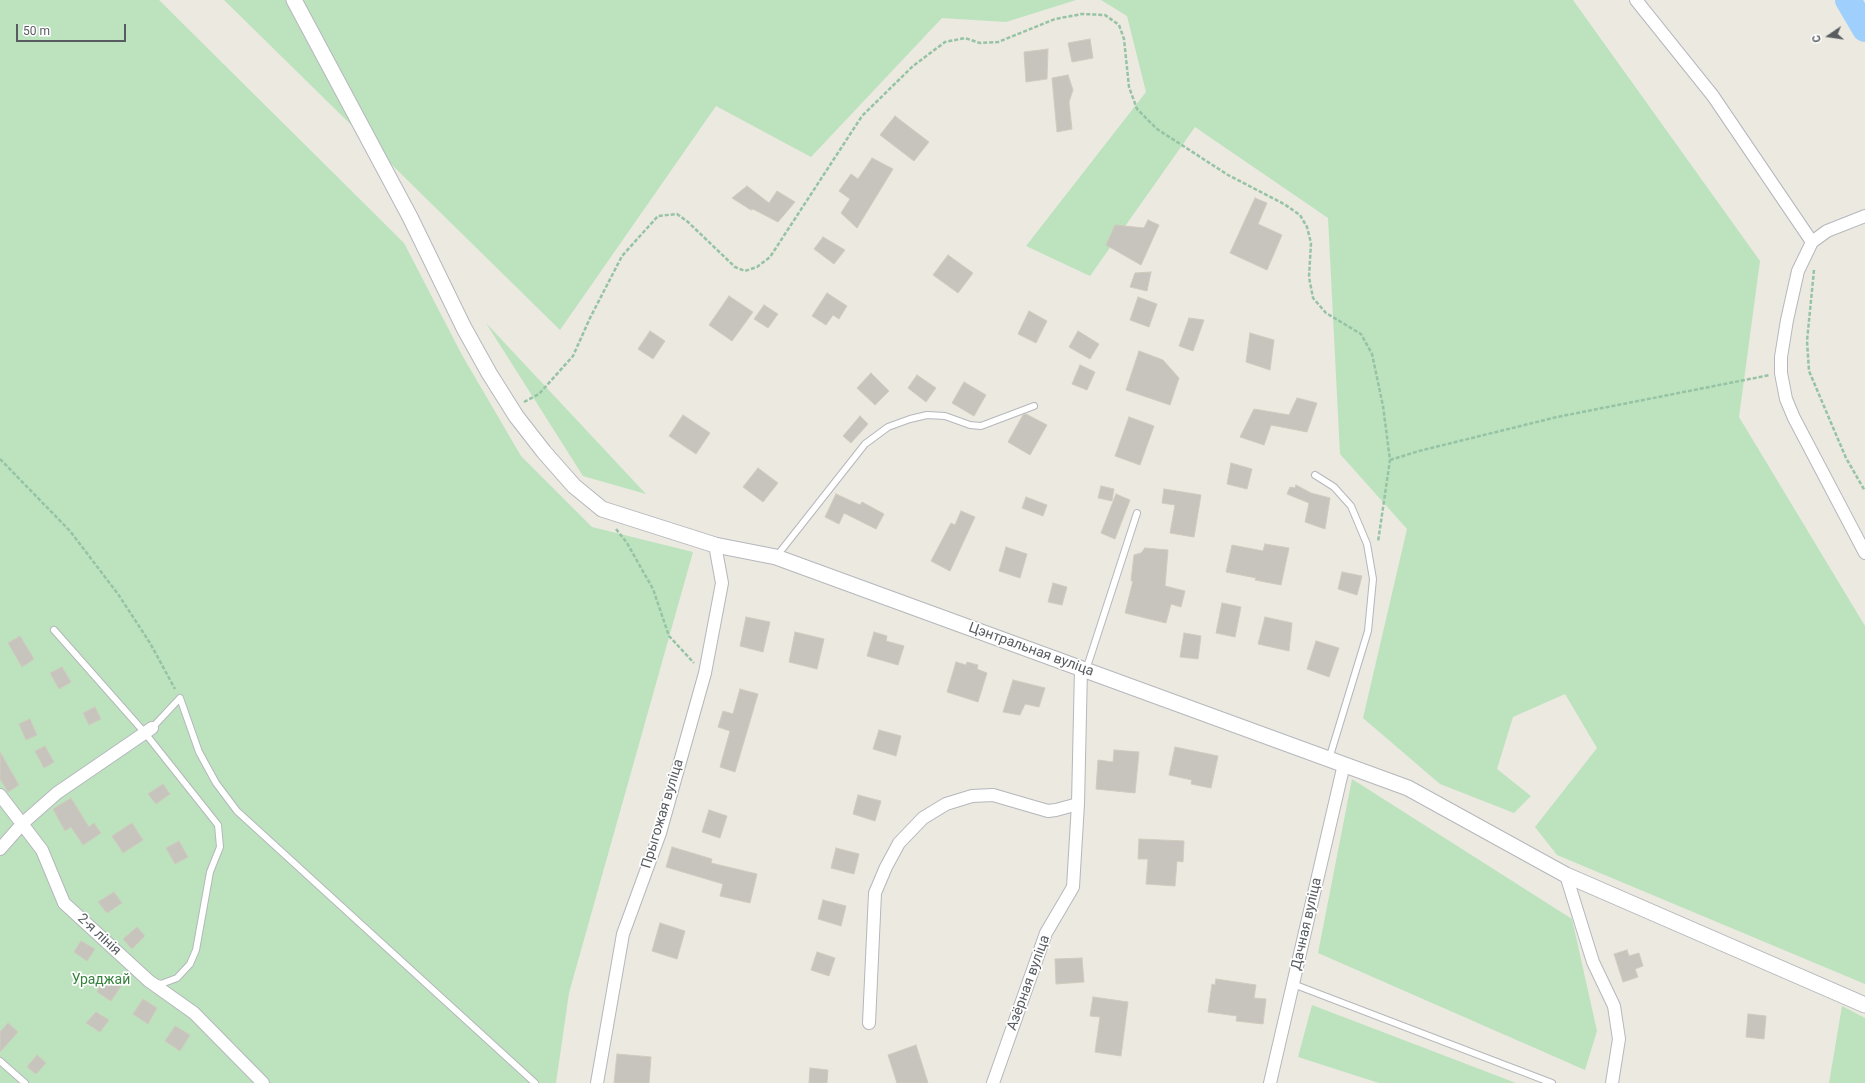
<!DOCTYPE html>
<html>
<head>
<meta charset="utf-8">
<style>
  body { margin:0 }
  #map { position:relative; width:1865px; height:1083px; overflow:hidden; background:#ebe9e0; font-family:Roboto,sans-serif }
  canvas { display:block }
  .north { position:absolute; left:1809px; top:16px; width:40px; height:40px; -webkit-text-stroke:3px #fff; paint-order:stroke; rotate:257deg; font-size:11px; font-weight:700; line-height:16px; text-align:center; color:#585c60 }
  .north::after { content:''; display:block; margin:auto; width:14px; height:18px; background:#585c60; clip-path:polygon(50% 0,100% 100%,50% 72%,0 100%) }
  .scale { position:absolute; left:16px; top:24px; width:110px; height:18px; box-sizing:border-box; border:2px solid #585c60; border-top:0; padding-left:5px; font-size:12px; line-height:14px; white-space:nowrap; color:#585c60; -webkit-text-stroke:3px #fff; paint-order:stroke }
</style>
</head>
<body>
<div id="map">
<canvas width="1865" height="1083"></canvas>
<div class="north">С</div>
<div class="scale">50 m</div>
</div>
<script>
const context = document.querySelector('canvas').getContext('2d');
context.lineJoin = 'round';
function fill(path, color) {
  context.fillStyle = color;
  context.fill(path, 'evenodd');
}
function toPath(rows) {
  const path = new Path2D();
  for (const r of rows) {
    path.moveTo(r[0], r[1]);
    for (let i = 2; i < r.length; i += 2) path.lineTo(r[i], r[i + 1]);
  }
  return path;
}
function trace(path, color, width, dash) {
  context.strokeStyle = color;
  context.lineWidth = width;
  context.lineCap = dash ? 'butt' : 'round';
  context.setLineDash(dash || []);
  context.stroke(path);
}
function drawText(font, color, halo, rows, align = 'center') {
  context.font = font + ' Roboto,sans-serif';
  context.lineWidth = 3.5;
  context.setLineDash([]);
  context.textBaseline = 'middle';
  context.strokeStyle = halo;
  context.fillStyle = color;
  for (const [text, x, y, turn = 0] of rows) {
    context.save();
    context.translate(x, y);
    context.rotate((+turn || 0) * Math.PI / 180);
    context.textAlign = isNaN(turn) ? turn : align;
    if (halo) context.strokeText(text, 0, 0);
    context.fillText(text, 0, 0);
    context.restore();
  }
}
fill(toPath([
  [0,0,159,0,404,243,462,355,521,456,592,527,693,552,569,993,556,1083,0,1083],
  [224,0,1076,0,1006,22,942,18,811,157,716,106,560,330],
  [1101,0,1573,0,1760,261,1739,417,1865,626,1865,984,1557,855,1535,827,1597,748,1565,694,1513,717,1497,769,1531,796,1514,813,1440,784,1363,718,1407,529,1340,454,1328,218,1195,127,1090,276,1026,246,1146,92,1127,16],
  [486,323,646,494,583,476],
  [1352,779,1572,919,1597,1031,1585,1070,1318,953],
  [1312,1005,1516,1083,1379,1083,1298,1057],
  [1842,1006,1865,1018,1865,1083,1829,1083]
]), '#bce3be');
trace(toPath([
  [1848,0,1865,29]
]), '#9fcffc', 26);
const building = toPath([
  [1090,39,1093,58,1072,62,1068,43,1090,39],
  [1048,49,1047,79,1026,82,1024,52,1048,49],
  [1068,75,1073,90,1069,102,1072,129,1057,132,1052,78,1068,75],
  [895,116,929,142,914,161,880,135,895,116],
  [872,158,893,169,857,228,841,213,850,199,839,191,851,174,858,179,872,158],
  [747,186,769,203,777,191,795,202,778,222,753,209,751,210,732,198,747,186],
  [1255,198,1267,203,1258,224,1282,235,1267,270,1230,253,1255,198],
  [1148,220,1159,225,1141,265,1106,245,1115,225,1144,228,1148,220],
  [823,237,845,250,834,264,814,249,823,237],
  [948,255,973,273,958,293,933,275,948,255],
  [1151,272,1147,291,1130,287,1135,273,1151,272],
  [827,293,847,306,839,319,833,315,826,325,812,316,827,293],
  [729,296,753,312,732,341,709,325,729,296],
  [1138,297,1157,304,1149,327,1130,320,1138,297],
  [764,305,778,314,768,328,754,319,764,305],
  [1029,311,1047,321,1036,343,1018,334,1029,311],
  [1189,318,1204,320,1193,351,1179,346,1189,318],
  [650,331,665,341,653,359,638,349,650,331],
  [1078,331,1099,344,1090,359,1069,347,1078,331],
  [1250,333,1274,340,1270,370,1246,362,1250,333],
  [1139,351,1163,360,1179,378,1170,405,1126,390,1139,351],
  [1080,365,1095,372,1087,390,1072,384,1080,365],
  [871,373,889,391,875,405,857,388,871,373],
  [917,375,936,388,926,402,908,388,917,375],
  [964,382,986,395,974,416,952,403,964,382],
  [1297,398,1317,403,1307,432,1271,425,1264,445,1240,437,1254,409,1289,415,1297,398],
  [1026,414,1047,425,1030,455,1008,442,1023,415,1026,414],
  [683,415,710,433,696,454,669,436,683,415],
  [860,416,868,424,851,443,843,436,860,416],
  [1129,417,1154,426,1140,465,1115,456,1129,417],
  [1231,463,1252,469,1247,489,1227,484,1231,463],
  [758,468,778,483,763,502,743,487,758,468],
  [1296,485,1311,493,1330,498,1325,529,1305,522,1309,503,1287,494,1290,487,1295,488,1296,485],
  [1101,486,1114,489,1112,501,1098,498,1101,486],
  [1164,489,1201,495,1194,537,1170,533,1175,505,1162,503,1164,489],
  [836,494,860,505,862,502,884,514,876,529,844,513,839,524,825,517,836,494],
  [1116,494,1130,500,1115,539,1101,533,1116,494],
  [1026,497,1047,505,1043,516,1022,508,1026,497],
  [961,511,975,517,950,571,931,561,951,523,955,525,961,511],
  [1265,544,1289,548,1281,585,1255,580,1256,578,1226,572,1232,545,1263,551,1265,544],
  [1006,547,1027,554,1020,578,999,571,1006,547],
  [1145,548,1168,550,1165,586,1185,591,1181,607,1171,604,1166,623,1125,613,1133,581,1131,581,1134,555,1141,553,1145,548],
  [1342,572,1362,576,1357,595,1338,589,1342,572],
  [1053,583,1067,587,1062,605,1048,602,1053,583],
  [1222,603,1241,607,1235,637,1216,633,1222,603],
  [746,617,770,622,763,652,740,646,746,617],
  [1265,617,1292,623,1289,651,1258,644,1265,617],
  [795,632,824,639,817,669,789,662,795,632],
  [874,632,887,636,886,641,904,646,898,665,867,656,874,632],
  [1184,633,1201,636,1198,659,1180,657,1184,633],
  [20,636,34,659,22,667,8,643,20,636],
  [1316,641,1339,648,1329,677,1307,669,1316,641],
  [956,662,966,665,967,662,978,665,977,669,987,673,978,702,947,692,956,662],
  [62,667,71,682,59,689,50,673,62,667],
  [1013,680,1045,688,1039,707,1025,704,1020,715,1003,712,1013,680],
  [740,689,758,694,735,772,720,767,730,731,718,727,723,711,733,714,740,689],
  [95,707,101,719,89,725,83,713,95,707],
  [30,719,37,735,26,740,19,724,30,719],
  [879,730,901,736,896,756,873,749,879,730],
  [45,746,54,762,44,768,35,751,45,746],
  [1175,747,1218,756,1211,788,1191,784,1192,780,1169,775,1175,747],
  [1114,750,1139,752,1135,793,1096,789,1098,760,1113,762,1114,750],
  [0,752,19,785,8,792,0,779,0,752],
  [163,784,170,794,156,804,148,794,163,784],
  [858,795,881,801,875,821,853,814,858,795],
  [71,798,89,827,94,823,101,833,83,845,71,827,65,831,53,809,71,798],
  [709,810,727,816,720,838,702,832,709,810],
  [132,823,143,840,123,853,112,836,132,823],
  [1139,839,1184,841,1183,862,1177,861,1175,886,1146,884,1148,859,1138,859,1139,839],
  [179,841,188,857,175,864,166,848,179,841],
  [672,847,712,859,711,863,757,874,750,903,720,896,723,884,666,867,672,847],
  [836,848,859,854,854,874,831,868,836,848],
  [114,892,122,903,107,913,98,902,114,892],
  [823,900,846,906,841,926,818,919,823,900],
  [660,923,685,931,677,959,652,951,660,923],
  [137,927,145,936,132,949,123,939,137,927],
  [81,941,95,949,87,961,74,952,81,941],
  [1627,950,1629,956,1639,953,1643,966,1635,969,1638,977,1623,982,1614,954,1627,950],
  [817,952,835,958,829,976,811,970,817,952],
  [1082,958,1084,982,1056,984,1055,959,1082,958],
  [106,976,121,986,111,1001,97,992,106,976],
  [1216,979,1256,985,1254,998,1266,999,1263,1024,1236,1021,1237,1016,1208,1012,1212,984,1215,985,1216,979],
  [1093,997,1128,1002,1121,1056,1095,1052,1100,1017,1090,1016,1093,997],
  [143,999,157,1008,148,1024,133,1014,143,999],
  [96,1012,109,1020,100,1032,86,1023,96,1012],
  [1748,1014,1766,1016,1764,1039,1746,1037,1748,1014],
  [8,1023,18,1032,0,1052,0,1032,8,1023],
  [175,1026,190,1035,180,1051,165,1041,175,1026],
  [916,1045,928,1083,897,1083,888,1055,916,1045],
  [617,1054,651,1057,649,1083,614,1083,617,1054],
  [37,1055,46,1063,36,1074,27,1067,37,1055],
  [810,1068,828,1070,827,1083,809,1083,810,1068]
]);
fill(building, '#c6c4bd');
trace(building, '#d0cbbe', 1);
const service = toPath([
  [1315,475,1334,487,1351,506,1367,544,1373,579,1368,631,1329,759],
  [776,557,865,444,888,427,910,419,927,415,945,416,970,425,981,426,1034,406],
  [54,630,145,733,218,825,220,847,210,872,196,950,190,964,177,978,161,984,154,982],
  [1086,670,1137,513],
  [152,728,180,698,199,752,216,783,237,811,535,1083],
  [1293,984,1552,1083],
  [0,1061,25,1083]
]);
const minor = toPath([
  [1636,0,1713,96,1812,242],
  [1865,216,1827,231,1812,242,1798,271,1787,320,1781,357,1781,373,1786,399,1794,418,1865,553],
  [0,795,42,850,64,903,149,981,194,1013,263,1083],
  [0,849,23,823,57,793,152,728],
  [1566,875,1593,962,1614,1006,1619,1039,1612,1083],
  [869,1023,875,893,886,867,899,843,923,818,946,804,972,796,993,795,1048,811,1056,810,1078,804],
  [597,1083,623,934,660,833,705,673,722,583,715,545],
  [993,1083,1046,933,1073,887,1078,804,1081,668],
  [1270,1083,1344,764]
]);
const tertiary = toPath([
  [294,0,410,217,464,328,489,373,516,416,544,452,574,486,602,509,715,545,776,557,1408,788,1566,875,1865,1005]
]);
trace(service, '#b5b7bc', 8);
trace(minor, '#b5b7bc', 14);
trace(tertiary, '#b5b7bc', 17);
trace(toPath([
  [1814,270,1807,341,1809,371,1846,458,1865,491],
  [524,402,539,394,573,356,590,318,622,256,658,216,677,214,688,222,735,267,745,271,757,267,770,257,862,116,913,66,945,42,965,38,980,43,998,42,1055,19,1082,14,1105,15,1119,25,1124,39,1129,87,1137,109,1157,129,1228,175,1284,204,1300,215,1307,227,1311,243,1309,277,1313,298,1326,313,1361,334,1372,354,1383,406,1390,460,1378,542],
  [0,459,70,531,118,594,150,643,175,689],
  [1390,460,1419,451,1557,417,1770,375],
  [616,529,627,543,653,589,669,636,694,663]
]), '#96c3a5', 2.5, [4, 2]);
trace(service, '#fff', 6);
trace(minor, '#fff', 12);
trace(tertiary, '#fff', 15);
drawText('14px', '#585c60', '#fff', [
  ["Цэнтральная вуліца",1031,650,20],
  ["Прыгожая вуліца",663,814,-73],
  ["Дачная вуліца",1307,924,-77],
  ["2-я лінія",99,935,43],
  ["Азёрная вуліца",1029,983,-70]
]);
drawText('14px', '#36823d', '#fff', [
  ["Ураджай",101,980]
]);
</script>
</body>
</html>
